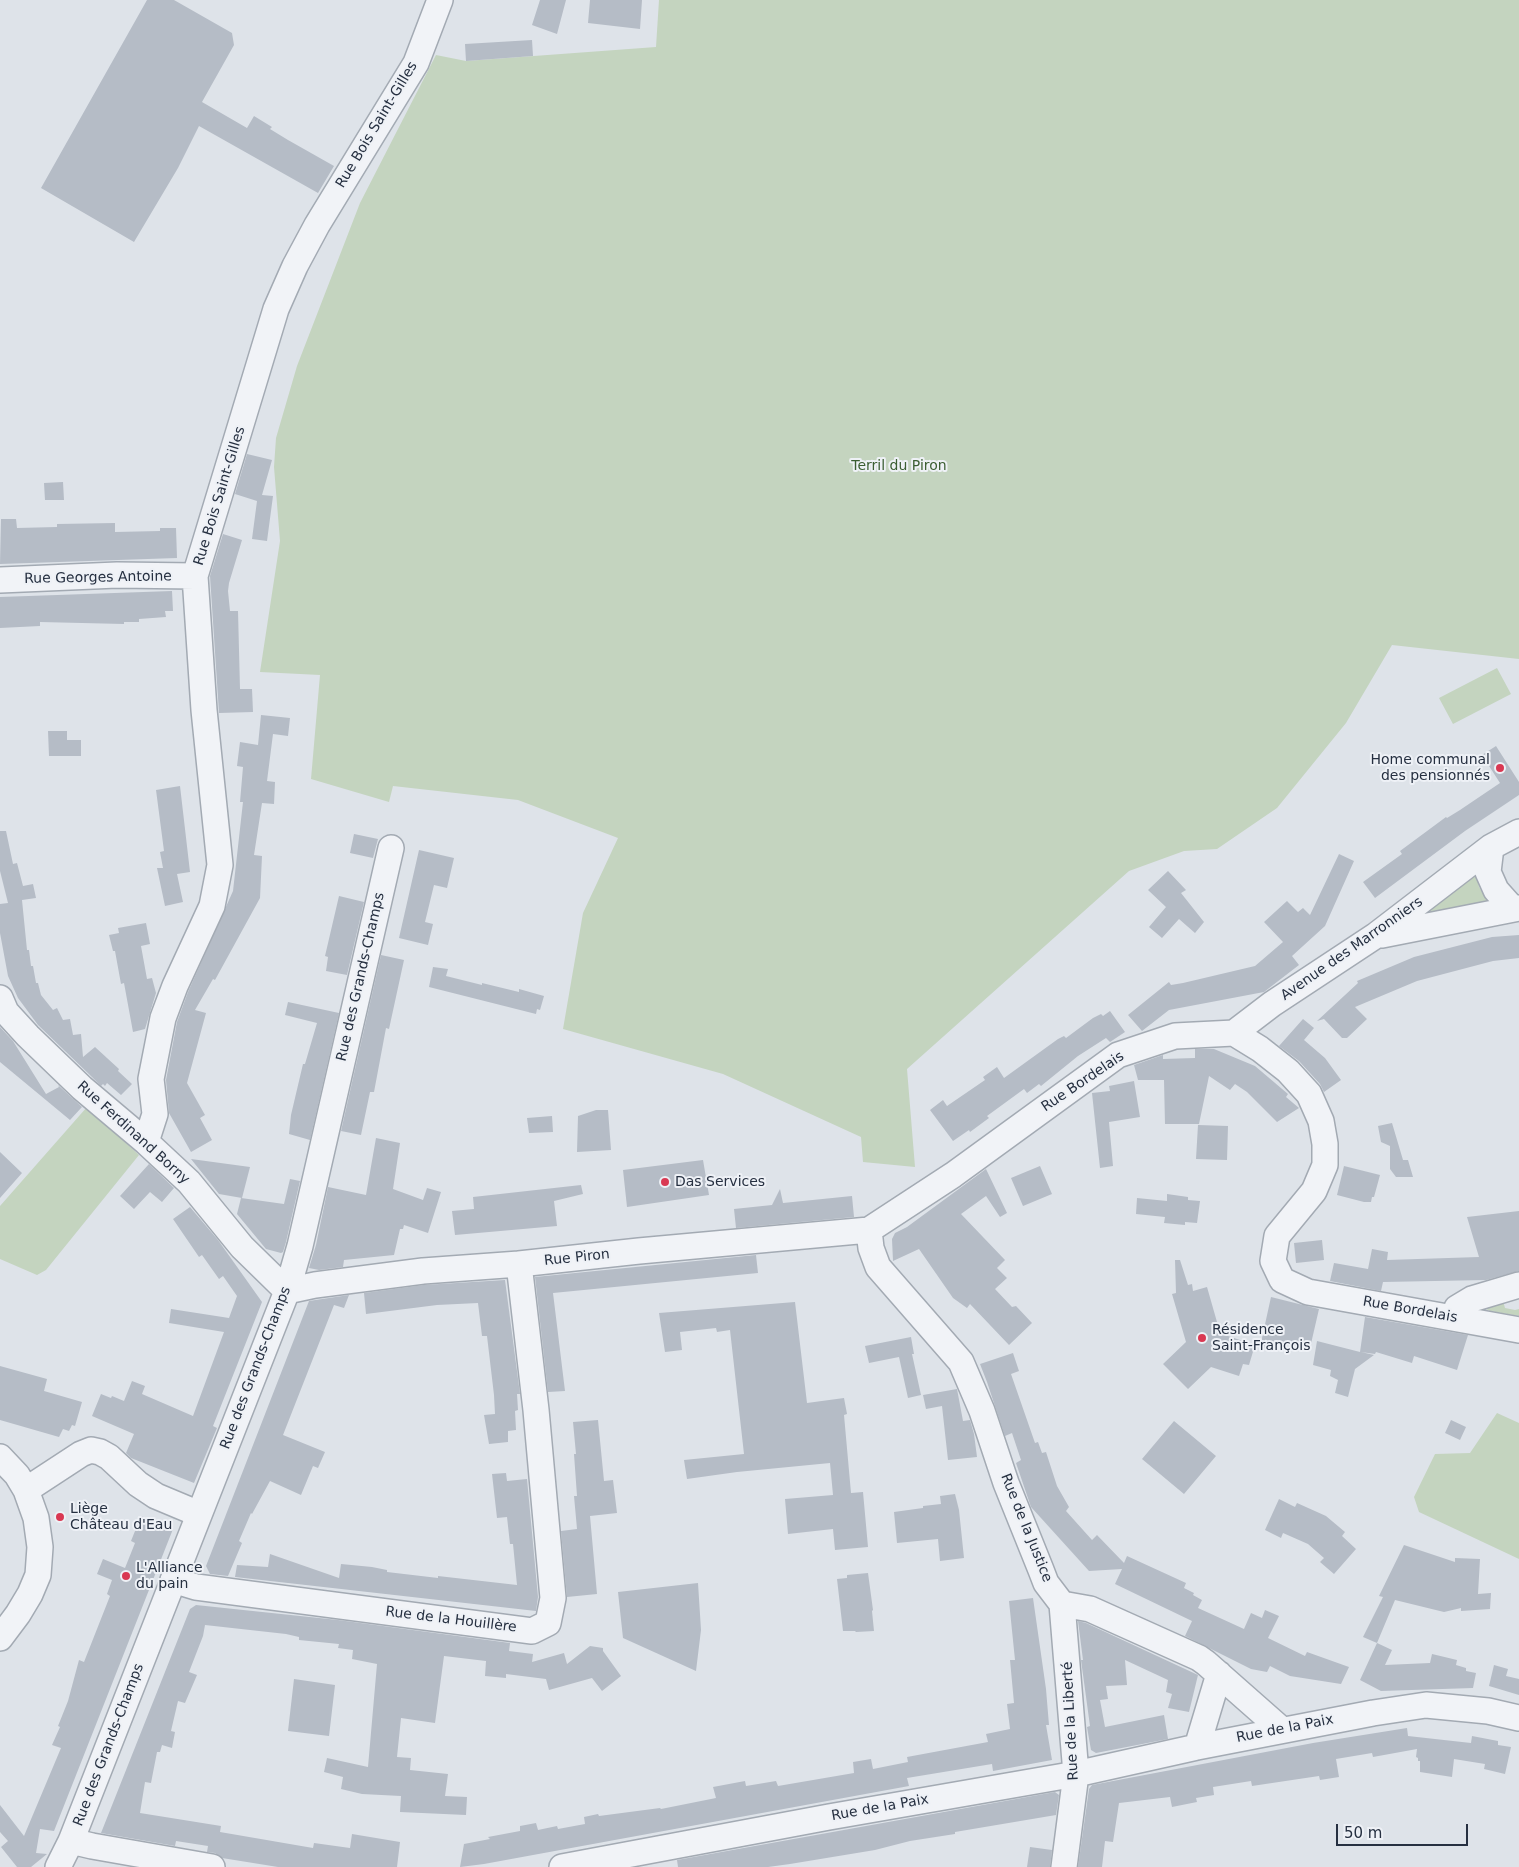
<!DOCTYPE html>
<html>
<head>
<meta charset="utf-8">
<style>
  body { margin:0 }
  #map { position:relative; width:1519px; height:1867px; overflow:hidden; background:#dee3e9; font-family:"DejaVu Sans",sans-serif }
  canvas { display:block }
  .scale { position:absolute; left:1336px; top:1824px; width:132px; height:22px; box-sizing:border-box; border:2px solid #263041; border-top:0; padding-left:6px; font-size:15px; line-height:18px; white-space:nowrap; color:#263041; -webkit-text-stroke:4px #eef1f6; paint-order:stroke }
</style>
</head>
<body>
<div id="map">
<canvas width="1519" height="1867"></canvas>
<div class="scale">50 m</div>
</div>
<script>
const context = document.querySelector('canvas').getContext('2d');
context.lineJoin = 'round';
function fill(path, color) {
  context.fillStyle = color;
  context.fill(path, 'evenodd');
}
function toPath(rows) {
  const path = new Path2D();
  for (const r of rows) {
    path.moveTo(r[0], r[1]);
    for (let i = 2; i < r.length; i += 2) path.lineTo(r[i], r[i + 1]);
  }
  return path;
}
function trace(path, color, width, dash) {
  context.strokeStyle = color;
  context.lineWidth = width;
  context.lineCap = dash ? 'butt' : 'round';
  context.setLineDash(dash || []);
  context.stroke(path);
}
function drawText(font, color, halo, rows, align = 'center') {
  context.font = font + ' "DejaVu Sans",sans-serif';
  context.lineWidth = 4;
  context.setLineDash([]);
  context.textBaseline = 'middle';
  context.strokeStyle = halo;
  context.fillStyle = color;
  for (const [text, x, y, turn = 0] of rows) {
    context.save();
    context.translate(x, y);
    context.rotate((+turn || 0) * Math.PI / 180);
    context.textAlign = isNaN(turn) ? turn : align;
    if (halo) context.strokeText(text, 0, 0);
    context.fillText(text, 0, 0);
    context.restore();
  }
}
fill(toPath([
  [659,0,1519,0,1519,659,1392,645,1346,723,1277,808,1217,849,1184,851,1129,871,907,1069,915,1167,863,1162,861,1137,723,1074,563,1029,583,913,618,838,518,800,393,786,389,802,311,779,320,675,260,672,280,541,274,467,276,438,297,366,360,203,436,55,466,61,656,47],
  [1497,668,1511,694,1453,724,1439,698],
  [1475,868,1479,887,1488,901,1415,920],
  [87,1107,139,1155,46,1270,37,1275,0,1259,0,1206],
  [1502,1297,1505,1308,1515,1310,1519,1309,1519,1316,1490,1311,1486,1309,1486,1306],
  [1497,1413,1519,1423,1519,1559,1419,1512,1414,1497,1435,1454,1470,1453]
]), '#c4d4bf');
fill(toPath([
  [147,0,174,0,232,33,234,45,202,102,247,128,254,116,272,127,270,129,288,140,334,166,318,193,199,126,178,168,134,242,41,188],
  [540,0,566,0,557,34,532,25],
  [590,0,642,0,640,29,588,23],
  [532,40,533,56,466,61,465,44],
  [247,454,272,460,262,495,273,496,267,541,252,539,257,501,235,494],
  [63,482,64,500,45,500,44,483],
  [1,519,16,519,17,528,57,527,57,524,115,523,115,532,160,531,160,528,176,528,177,558,0,564],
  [223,534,242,540,229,583,228,591,230,611,238,611,240,689,252,689,253,712,219,713,210,576],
  [172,591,173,611,165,611,166,617,139,619,139,622,124,622,124,624,40,622,40,626,0,628,0,597],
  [261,715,290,718,288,736,273,734,267,781,275,782,274,804,262,803,254,855,262,856,260,898,215,980,213,979,195,1010,206,1013,187,1083,205,1115,200,1118,212,1140,191,1152,169,1113,166,1080,177,1022,188,992,233,891,243,802,240,802,243,767,237,766,240,742,258,745],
  [48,731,67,731,67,740,81,740,81,756,49,756],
  [1496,746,1519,782,1519,795,1465,831,1375,898,1363,882,1402,854,1400,851,1446,817,1447,818,1460,810,1500,783,1482,755],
  [180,786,190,872,177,874,183,902,165,906,157,868,163,868,160,852,164,851,156,790],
  [0,831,6,831,13,864,17,863,23,886,33,884,36,898,22,900,27,950,29,950,31,966,33,966,36,983,38,983,41,995,53,1010,57,1008,63,1020,70,1019,73,1035,81,1034,83,1057,95,1047,119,1069,118,1071,132,1084,121,1095,107,1083,105,1086,103,1084,101,1086,92,1077,38,1025,18,998,8,976,0,933,0,904,8,903,0,871],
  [354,834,378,839,373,858,350,853],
  [419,850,454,858,447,888,434,885,425,922,433,924,428,945,399,938],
  [1339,854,1354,861,1325,926,1292,956,1299,965,1286,975,1264,992,1169,1010,1142,1031,1128,1015,1169,982,1171,985,1183,983,1255,966,1283,942,1264,922,1287,901,1298,912,1303,908,1310,915],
  [1168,871,1186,890,1181,893,1204,922,1195,933,1179,919,1162,938,1149,927,1166,907,1148,890],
  [339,896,364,902,347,975,326,971,328,957,325,956],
  [146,923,150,944,141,946,147,979,152,978,156,993,145,1029,133,1032,124,983,121,984,115,951,113,951,109,935,119,933,118,928],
  [1519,935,1519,958,1493,961,1417,981,1355,1007,1367,1019,1347,1038,1342,1038,1324,1019,1317,1021,1358,983,1357,981,1414,957,1492,937],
  [381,955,404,960,389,1029,386,1028,374,1092,370,1092,361,1135,341,1131],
  [433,967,448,969,446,976,482,985,482,983,519,992,519,989,544,996,540,1010,537,1009,536,1014,429,987],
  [288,1002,339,1013,310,1140,289,1134,291,1115,303,1064,305,1064,317,1023,285,1015],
  [1110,1011,1125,1032,1110,1042,1106,1038,1078,1056,1041,1086,1039,1084,1027,1093,1024,1089,987,1116,989,1118,970,1132,969,1130,953,1141,930,1110,943,1100,947,1106,985,1080,983,1077,997,1067,1004,1078,1058,1039,1064,1036,1066,1038,1093,1018,1101,1014,1103,1016],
  [1303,1019,1314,1028,1304,1040,1325,1058,1341,1080,1324,1092,1320,1084,1299,1061,1279,1046],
  [0,1027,13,1041,46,1094,59,1087,58,1085,82,1107,70,1120,0,1062],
  [1195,1049,1214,1049,1255,1066,1288,1094,1286,1097,1299,1108,1277,1122,1247,1092,1235,1084,1230,1090,1209,1076,1199,1124,1165,1124,1164,1080,1138,1080,1134,1065,1163,1055,1163,1059,1195,1058],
  [1134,1081,1140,1117,1109,1122,1113,1166,1100,1168,1092,1093,1110,1091,1109,1086],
  [596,1110,608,1110,611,1150,577,1152,578,1116],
  [552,1116,553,1132,529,1133,527,1118],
  [1392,1123,1403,1160,1408,1160,1413,1177,1396,1177,1390,1169,1390,1146,1381,1142,1378,1126],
  [1198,1125,1228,1126,1227,1160,1196,1159],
  [376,1138,400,1143,393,1189,423,1200,427,1188,441,1192,428,1233,404,1225,403,1229,400,1229,394,1255,344,1260,343,1267,319,1270,309,1268,316,1245,328,1187,366,1195],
  [0,1152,22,1173,0,1198],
  [191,1159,250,1167,242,1198,219,1194],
  [703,1160,709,1195,627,1207,623,1170],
  [149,1164,174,1188,162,1202,150,1192,134,1209,120,1196],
  [1040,1166,1052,1194,1023,1206,1011,1178],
  [1344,1166,1380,1175,1374,1197,1372,1197,1371,1202,1364,1202,1337,1195],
  [986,1169,1007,1213,1000,1217,986,1196,961,1214,1005,1260,997,1268,1007,1278,995,1289,1012,1307,1016,1306,1032,1323,1009,1345,970,1304,967,1308,953,1298,919,1249,893,1261,892,1239,895,1233,907,1227],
  [290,1179,300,1181,286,1242,283,1252,281,1253,266,1249,237,1214,241,1198,284,1204],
  [581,1185,583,1194,554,1201,557,1226,455,1235,452,1211,474,1209,473,1197],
  [780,1189,783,1203,852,1196,854,1217,736,1228,734,1209,772,1205],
  [1167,1194,1188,1197,1188,1200,1200,1201,1197,1223,1185,1222,1185,1225,1164,1223,1165,1217,1136,1214,1137,1198,1167,1201],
  [190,1207,218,1240,262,1302,213,1426,217,1428,194,1483,131,1458,126,1453,134,1434,92,1416,101,1394,111,1398,112,1396,124,1401,132,1381,145,1386,142,1394,193,1416,224,1332,169,1323,171,1309,229,1318,237,1296,223,1276,219,1279,202,1255,199,1257,173,1219],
  [1519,1211,1519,1271,1486,1280,1383,1282,1381,1291,1330,1281,1334,1263,1368,1269,1372,1249,1388,1252,1387,1260,1479,1257,1467,1217],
  [1322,1240,1324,1260,1296,1263,1294,1243],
  [756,1255,758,1273,553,1293,565,1391,548,1392,535,1277],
  [1175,1260,1180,1260,1188,1285,1192,1284,1193,1291,1207,1287,1219,1329,1227,1326,1225,1335,1255,1345,1249,1365,1243,1364,1239,1376,1211,1367,1188,1389,1163,1364,1186,1342,1172,1294,1176,1293],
  [505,1280,520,1394,517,1394,518,1410,515,1411,516,1430,508,1431,508,1442,489,1444,484,1415,495,1414,494,1395,487,1336,482,1336,478,1303,437,1305,366,1314,364,1293,424,1285],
  [349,1295,344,1308,334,1305,283,1435,325,1452,318,1468,313,1466,301,1495,270,1481,252,1514,251,1513,239,1541,242,1543,228,1576,210,1574,206,1566,309,1301],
  [1271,1297,1319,1309,1310,1348,1285,1344,1284,1347,1277,1345,1276,1351,1260,1347],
  [795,1302,807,1403,844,1398,847,1414,844,1415,851,1493,863,1492,868,1547,835,1550,833,1529,788,1534,785,1499,833,1495,830,1463,737,1472,687,1479,684,1460,744,1454,730,1330,717,1332,716,1328,680,1332,682,1350,665,1352,659,1313],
  [1365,1317,1468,1335,1457,1370,1414,1356,1412,1363,1376,1352,1375,1354,1361,1352,1374,1355,1355,1369,1348,1397,1335,1393,1338,1380,1330,1376,1331,1370,1313,1365,1317,1341,1360,1352],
  [911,1337,914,1354,912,1354,921,1395,908,1398,899,1357,869,1363,865,1346],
  [1013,1353,1019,1371,1011,1374,1035,1443,1038,1442,1042,1453,1046,1452,1057,1486,1069,1507,1066,1511,1092,1540,1097,1535,1124,1563,1127,1556,1186,1583,1184,1588,1194,1593,1193,1595,1202,1600,1198,1608,1244,1629,1251,1613,1262,1618,1265,1610,1279,1616,1268,1638,1305,1656,1307,1652,1349,1667,1341,1684,1290,1676,1270,1666,1267,1672,1251,1669,1185,1636,1192,1621,1115,1584,1122,1569,1089,1571,1031,1507,1016,1463,1021,1460,1012,1433,1005,1436,987,1382,980,1364],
  [0,1366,47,1379,44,1391,82,1402,75,1426,72,1425,69,1431,63,1429,59,1437,0,1420],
  [957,1389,963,1421,970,1420,974,1434,977,1457,948,1460,942,1406,926,1409,923,1395],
  [598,1420,604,1481,613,1480,617,1513,590,1516,597,1594,567,1597,561,1531,577,1529,574,1496,577,1496,574,1454,576,1454,573,1422],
  [1451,1420,1466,1427,1460,1440,1445,1433],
  [1174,1421,1216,1456,1184,1494,1142,1459],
  [506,1473,507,1481,527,1479,538,1597,536,1611,235,1577,237,1565,268,1567,270,1554,339,1578,341,1564,372,1567,387,1570,387,1572,438,1578,438,1576,517,1585,513,1544,510,1544,507,1517,497,1518,492,1474],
  [955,1494,959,1510,964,1558,940,1561,938,1539,897,1543,894,1512,923,1508,923,1506,941,1504,940,1496],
  [1279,1499,1295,1507,1297,1503,1326,1516,1345,1532,1342,1536,1356,1549,1334,1574,1320,1562,1324,1558,1308,1544,1283,1533,1281,1538,1265,1530],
  [141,1516,173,1529,54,1831,40,1829,36,1853,47,1854,31,1867,17,1867,1,1847,8,1841,0,1832,0,1805,24,1836,61,1748,52,1745,60,1727,58,1726,68,1701,79,1660,84,1662,110,1596,107,1594,112,1580,97,1574,103,1559,125,1568,135,1543,131,1541],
  [1404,1545,1455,1562,1455,1558,1480,1559,1478,1594,1491,1593,1490,1609,1461,1611,1461,1608,1444,1612,1395,1600,1377,1643,1363,1637,1383,1597,1379,1596],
  [868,1573,873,1610,872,1611,874,1631,856,1632,855,1631,843,1631,837,1579,847,1578,847,1575],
  [698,1583,701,1630,696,1671,623,1638,618,1592],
  [1033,1598,1046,1689,1049,1725,1046,1725,1052,1760,993,1771,992,1764,907,1778,909,1786,484,1864,460,1867,464,1844,490,1839,488,1837,520,1831,520,1826,536,1823,538,1830,557,1826,558,1829,585,1824,584,1817,598,1814,599,1816,660,1808,661,1809,716,1798,713,1787,745,1781,746,1786,776,1781,778,1786,854,1773,853,1762,871,1759,873,1769,908,1762,907,1757,988,1742,986,1734,1010,1729,1007,1704,1014,1703,1010,1660,1015,1660,1009,1601],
  [196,1605,338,1620,510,1643,509,1651,533,1654,532,1662,564,1653,567,1664,590,1646,603,1648,603,1651,621,1676,602,1691,592,1678,549,1690,546,1679,506,1674,506,1678,485,1676,486,1661,444,1656,435,1723,401,1718,397,1757,411,1758,410,1770,448,1774,445,1796,467,1797,466,1815,400,1812,401,1796,362,1794,341,1789,343,1777,324,1772,327,1758,368,1767,377,1664,352,1659,353,1650,338,1648,339,1644,299,1640,299,1637,286,1634,205,1625,203,1636,189,1672,197,1675,185,1703,178,1701,171,1731,175,1732,172,1748,162,1745,160,1752,157,1752,151,1783,145,1782,140,1813,221,1826,220,1832,313,1848,314,1843,350,1848,352,1834,400,1842,397,1867,278,1867,222,1858,215,1853,207,1852,208,1846,176,1841,175,1846,101,1833,190,1609],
  [1078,1621,1086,1623,1198,1675,1189,1712,1168,1708,1172,1694,1166,1692,1168,1680,1125,1660,1127,1685,1106,1686,1108,1699,1100,1700,1105,1727,1164,1715,1168,1739,1096,1753,1091,1750,1087,1727,1090,1726,1081,1660,1083,1660],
  [1377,1643,1392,1650,1385,1665,1430,1663,1432,1654,1457,1660,1456,1665,1466,1668,1466,1671,1476,1673,1473,1688,1381,1691,1360,1680],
  [1494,1665,1508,1669,1506,1676,1519,1679,1519,1695,1489,1686],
  [294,1679,335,1685,329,1736,288,1731],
  [1407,1728,1408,1736,1471,1743,1472,1736,1498,1741,1498,1745,1511,1747,1505,1774,1484,1769,1485,1764,1454,1759,1452,1777,1420,1772,1420,1761,1418,1761,1418,1758,1416,1757,1417,1749,1373,1757,1372,1753,1336,1759,1339,1777,1320,1780,1319,1776,1252,1786,1251,1781,1213,1787,1214,1795,1196,1798,1197,1802,1172,1807,1170,1797,1119,1803,1113,1842,1105,1841,1102,1867,1078,1867,1089,1789,1092,1785,1313,1743],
  [1055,1792,1059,1795,1056,1815,955,1832,955,1834,910,1841,875,1850,790,1864,768,1867,678,1867,677,1860],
  [1030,1847,1052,1850,1050,1867,1027,1867]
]), '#b5bcc6');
const minor = toPath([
  [0,580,117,575,195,576],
  [1491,847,1488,872,1496,890,1512,908],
  [1382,935,1519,908],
  [0,998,6,1012,28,1036,82,1088,146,1142,189,1182,242,1247,287,1291],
  [1234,1033,1272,1004,1375,936,1491,847,1519,832],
  [146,1142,155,1114,151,1079,163,1018,175,986,212,906,220,865,204,710,195,576,276,309,295,266,317,225,416,63,440,0],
  [869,1230,871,1248,878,1267,961,1362,982,1411,1006,1483,1041,1570,1046,1583,1062,1604,1090,1609,1199,1658,1206,1663,1282,1730],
  [287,1291,315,1285,423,1271,519,1264,639,1251,869,1230,953,1175,1118,1055,1175,1036,1234,1033,1260,1049,1288,1071,1309,1094,1321,1121,1325,1144,1325,1165,1314,1191,1277,1236,1273,1261,1282,1280,1308,1292,1519,1330],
  [1455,1318,1457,1308,1472,1299,1519,1285],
  [0,1457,17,1475,26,1490,36,1518,40,1547,38,1575,30,1594,18,1614,0,1638],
  [26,1490,81,1454,91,1450,100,1452,109,1457,138,1484,156,1496,199,1514],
  [173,1580,196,1587,532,1631,548,1623,553,1598,536,1410,519,1264],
  [1062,1604,1076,1774,1064,1867],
  [1197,1747,1219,1674],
  [71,1841,92,1846,212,1867],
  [58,1867,71,1841,287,1291,300,1246,391,848],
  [562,1867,829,1817,1076,1774,1197,1747,1373,1713,1426,1705,1488,1711,1519,1718]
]);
trace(minor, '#a3aab3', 28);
trace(minor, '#f1f3f7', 25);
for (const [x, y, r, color] of [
  [1500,768,5,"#d93852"],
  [665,1182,5,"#d93852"],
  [1202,1338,5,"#d93852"],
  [60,1517,5,"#d93852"],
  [126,1576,5,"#d93852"]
]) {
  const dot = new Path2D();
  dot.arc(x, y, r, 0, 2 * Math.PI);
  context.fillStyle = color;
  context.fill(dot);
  trace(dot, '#eef1f6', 2);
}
drawText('14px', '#263041', '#eef1f6', [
  ["Rue Bois Saint-Gilles",377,125,-59],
  ["Rue Bois Saint-Gilles",220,496,-73],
  ["Rue Georges Antoine",98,578,-1],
  ["Avenue des Marronniers",1352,949,-35],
  ["Rue des Grands-Champs",361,977,-77],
  ["Rue Bordelais",1083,1082,-34],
  ["Rue Ferdinand Borny",133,1133,42],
  ["Rue Piron",577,1258,-6],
  ["Rue Bordelais",1410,1310,10],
  ["Rue des Grands-Champs",256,1368,-69],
  ["Rue de la Justice",1026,1528,68],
  ["Rue de la Houillère",451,1620,7],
  ["Rue de la Liberté",1071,1721,-93],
  ["Rue de la Paix",1285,1729,-11],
  ["Rue des Grands-Champs",109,1745,-69],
  ["Rue de la Paix",880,1808,-10]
]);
drawText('14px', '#3b5e32', '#eef1f6', [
  ["Terril du Piron",899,466]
]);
drawText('14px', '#263041', '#eef1f6', [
  ["Home communal",1490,760,"right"],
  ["des pensionnés",1490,776,"right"],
  ["Das Services",675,1182],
  ["Résidence",1212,1330],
  ["Saint-François",1212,1346],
  ["Liège",70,1509],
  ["Château d'Eau",70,1525],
  ["L'Alliance",136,1568],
  ["du pain",136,1584]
], 'left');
</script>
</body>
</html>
